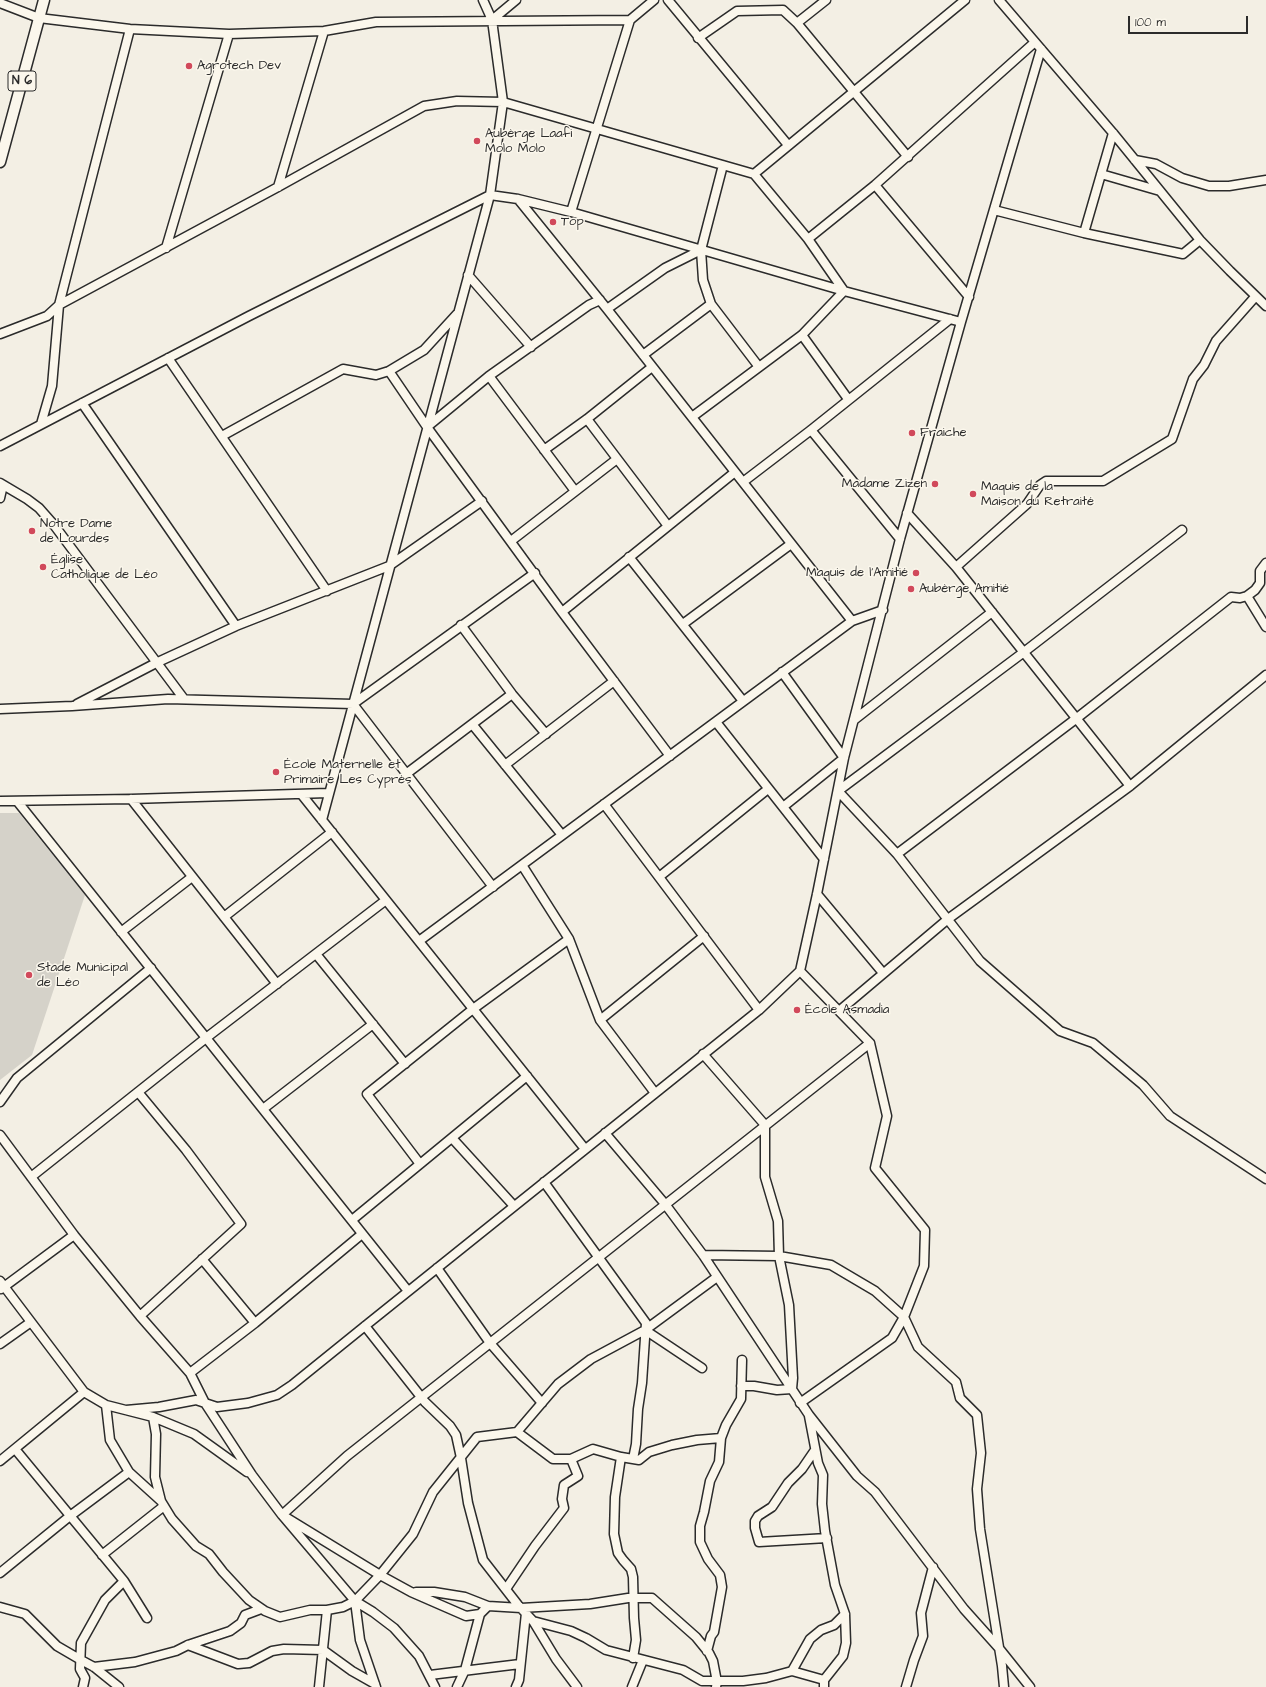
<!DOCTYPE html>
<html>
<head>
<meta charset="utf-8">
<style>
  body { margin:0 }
  #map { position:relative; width:1266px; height:1687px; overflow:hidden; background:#f3efe4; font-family:"Architects Daughter",sans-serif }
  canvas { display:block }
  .scale { position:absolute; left:1128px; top:16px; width:120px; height:18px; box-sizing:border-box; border:2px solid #2b2b2b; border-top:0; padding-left:5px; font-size:12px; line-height:14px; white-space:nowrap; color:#2b2b2b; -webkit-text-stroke:3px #fbf7ec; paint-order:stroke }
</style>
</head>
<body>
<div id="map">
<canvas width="1266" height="1687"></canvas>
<div class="scale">100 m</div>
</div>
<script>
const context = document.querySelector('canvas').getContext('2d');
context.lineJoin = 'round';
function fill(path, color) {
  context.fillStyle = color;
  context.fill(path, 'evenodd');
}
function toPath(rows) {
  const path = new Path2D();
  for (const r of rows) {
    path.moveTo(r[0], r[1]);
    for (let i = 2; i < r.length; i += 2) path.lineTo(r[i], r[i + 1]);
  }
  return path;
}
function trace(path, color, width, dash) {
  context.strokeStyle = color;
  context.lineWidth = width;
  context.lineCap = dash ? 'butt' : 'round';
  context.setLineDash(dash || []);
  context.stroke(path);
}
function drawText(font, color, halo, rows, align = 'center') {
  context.font = font + ' "Architects Daughter",sans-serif';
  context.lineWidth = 3;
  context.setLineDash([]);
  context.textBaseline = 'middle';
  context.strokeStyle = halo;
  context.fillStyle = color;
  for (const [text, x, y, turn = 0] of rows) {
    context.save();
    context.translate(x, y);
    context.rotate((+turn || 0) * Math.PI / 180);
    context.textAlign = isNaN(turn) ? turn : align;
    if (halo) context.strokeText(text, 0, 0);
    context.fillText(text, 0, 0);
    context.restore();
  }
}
fill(toPath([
  [0,813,19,813,85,895,32,1055,0,1080]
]), '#d5d2c9');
const minor = toPath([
  [668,0,788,145],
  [999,0,1113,133,1200,240,1230,271,1266,306],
  [0,3,39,18,130,29,229,34,324,31,376,22,630,20],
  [492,20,516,0],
  [797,23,826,0],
  [698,38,737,11,783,10,797,23,908,157],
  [1135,160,1156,164,1182,178,1209,186,1229,186,1266,180],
  [723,165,701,250,703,280,711,304,759,367],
  [754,174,965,0],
  [1101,174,1160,191],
  [875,185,969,297],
  [278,187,324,31],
  [518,199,607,309,852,621],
  [994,210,1084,233,1183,254,1200,240],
  [571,212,630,20,654,0],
  [1084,233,1113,133],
  [808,239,875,185,1035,42],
  [166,248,229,34],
  [468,275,531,347],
  [607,309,665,268,701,250],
  [0,334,47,316,59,305,278,187,424,106,457,101,503,102,754,174,808,239,844,291,802,335,692,417],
  [802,335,848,399],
  [643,355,711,304],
  [168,358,327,591],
  [389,371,427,427,562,612,670,756],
  [489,376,575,491],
  [82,403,236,626],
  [587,419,668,526],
  [41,424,52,386,59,305,130,29],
  [427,427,489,376,589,305,600,300],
  [811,430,900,539],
  [222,436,343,369,376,375,389,371,424,350,457,314],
  [0,446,249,316,490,195,518,199,571,212,844,291,961,322],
  [544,450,587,419,652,367],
  [743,482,811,430,950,319],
  [0,483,27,499,39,508,54,525,184,699],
  [0,498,3,485],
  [907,513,956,567,1130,786],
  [1182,530,1024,652,838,791,897,854,980,961,1060,1031,1093,1043,1143,1085,1170,1116,1266,1179],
  [511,541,617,459],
  [629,557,743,701],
  [956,567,1027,504,1040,485,1046,481,1103,481,1172,439,1193,379,1204,365,1216,341,1255,297],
  [1247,596,1266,627],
  [562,612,735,472],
  [683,624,791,544],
  [461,625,512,694,546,734],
  [782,672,844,758,783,807],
  [77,704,158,662,236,626,389,566,482,501],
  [353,704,493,887],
  [0,709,72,706,168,699,353,704,535,573],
  [854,720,992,612],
  [716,722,824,859],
  [472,724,562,835],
  [505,765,614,681],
  [406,774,512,694],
  [302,795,585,1149],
  [131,799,277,984],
  [0,801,131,799,328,793],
  [17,801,408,1291],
  [604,804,759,1010],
  [322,820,490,195,503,102,492,20,483,0],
  [897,854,1077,718,1231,597,1240,598,1247,596,1255,590,1260,583,1260,571,1266,563],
  [522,865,569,939,600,1020,655,1093],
  [659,877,768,789],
  [817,894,883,973],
  [224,917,332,832],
  [121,932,192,877],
  [419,941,852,621,883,610],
  [316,954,405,1064],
  [800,971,870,1043,887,1116,875,1168,925,1230,924,1266,904,1317,892,1338,800,1403],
  [839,1011,948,919,1130,786,1266,675],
  [600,1020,704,936],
  [703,1054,765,1125,765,1177,778,1221,779,1256,789,1305,793,1378,792,1389,777,1390,754,1386,741,1386],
  [138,1092,186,1150,241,1224,140,1316],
  [0,1102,17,1078,151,968],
  [263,1109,373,1024],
  [605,1133,665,1204,703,1255,809,1415,857,1476,875,1492,964,1609,998,1647,1030,1687],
  [0,1135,74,1235,140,1316,190,1373,205,1403,252,1475,282,1515,355,1601,360,1640,376,1687],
  [452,1138,514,1206],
  [420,1164,367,1094,473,1009,569,939],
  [31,1177,206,1038,386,900],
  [544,1182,646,1323,642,1383,638,1409,636,1444,633,1459],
  [352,1220,527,1076],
  [703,1255,779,1256,831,1265,875,1291,904,1317,918,1347,956,1382,960,1398,977,1415,981,1453,977,1489,980,1529,1002,1666,1004,1687],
  [202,1259,255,1323],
  [437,1268,490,1343,542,1403],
  [0,1281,84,1392,106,1405,153,1417,194,1434,247,1472],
  [1,1289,74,1235],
  [365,1326,425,1402,450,1426,456,1435,461,1458,468,1503,483,1560,518,1605,533,1621,556,1659,577,1687],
  [645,1330,702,1368],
  [0,1344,31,1322],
  [190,1373,255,1323,362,1234],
  [106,1405,110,1440,129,1472,161,1501],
  [126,1410,159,1407,196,1400,217,1407,248,1403,277,1395,292,1385,365,1326,759,1010,800,971,817,894,844,758,900,539,961,322,1041,49],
  [809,1416,818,1463,823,1475,822,1504,825,1531,835,1585,845,1614,846,1643,843,1656,824,1680,824,1687],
  [153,1417,156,1434,155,1477,161,1501,172,1519,196,1546,209,1554,223,1572,249,1600,265,1611,280,1617,310,1610,327,1610],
  [517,1432,553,1459,571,1459,593,1449,621,1457,639,1460,649,1452,672,1445,697,1440,721,1438],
  [15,1449,124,1581,147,1618],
  [815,1450,802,1469,788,1483,772,1507,758,1516,755,1521,755,1528,759,1542,827,1538],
  [621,1457,615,1497,614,1534,618,1553,623,1560,631,1569,633,1577,634,1618,636,1640,633,1658],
  [0,1461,84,1392],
  [102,1555,164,1506],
  [0,1573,70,1516,129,1472],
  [506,1589,535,1546,564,1508,562,1499,564,1485,578,1476,571,1459],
  [416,1592,434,1592,465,1597,488,1606,521,1608,590,1604,628,1598,652,1598,696,1637,709,1653,713,1661,717,1682,716,1687],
  [355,1601,373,1612,394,1628,419,1656,435,1687],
  [488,1606,480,1614,466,1616,411,1592,380,1575,282,1515,347,1456,870,1043],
  [0,1607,25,1614,57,1646,81,1660,94,1667,119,1687],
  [533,1621,571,1631,586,1638,606,1650,683,1670,702,1681,743,1681,766,1678,792,1671,824,1680],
  [188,1645,238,1664,249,1663,272,1651,284,1649,323,1650,352,1671,375,1684],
  [707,1651,711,1636,714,1632,722,1587,720,1575,708,1559,700,1542,700,1526,704,1512,710,1481,719,1462,721,1438,726,1425,741,1399,742,1360],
  [94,1667,135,1662,176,1651,188,1645,230,1631,241,1623,245,1615,261,1609],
  [792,1671,810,1639,821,1630,834,1625,845,1614],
  [430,1675,520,1664],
  [83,1687,85,1678,80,1669,81,1643,105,1600,124,1581],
  [319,1687,327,1610,343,1607,355,1601,380,1575,413,1534,433,1492,477,1437,517,1432,558,1384,591,1359,645,1330,717,1277],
  [457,1687,465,1670,480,1614],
  [516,1687,519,1680,526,1613],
  [632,1687,643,1660],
  [906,1687,914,1660,923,1636,921,1613,933,1567]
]);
const major = toPath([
  [0,162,44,0]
]);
trace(minor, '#2b2b2b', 11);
trace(major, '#2b2b2b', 13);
trace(minor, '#fbf7ec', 8);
trace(major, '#fbf7ec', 10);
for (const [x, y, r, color] of [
  [189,66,4,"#d1495b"],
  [477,141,4,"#d1495b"],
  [553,222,4,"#d1495b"],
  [912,433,4,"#d1495b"],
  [935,484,4,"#d1495b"],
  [973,494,4,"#d1495b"],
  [32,531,4,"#d1495b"],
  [43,567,4,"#d1495b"],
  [916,573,4,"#d1495b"],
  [911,589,4,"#d1495b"],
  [276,772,4,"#d1495b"],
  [29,975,4,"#d1495b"],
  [797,1010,4,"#d1495b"]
]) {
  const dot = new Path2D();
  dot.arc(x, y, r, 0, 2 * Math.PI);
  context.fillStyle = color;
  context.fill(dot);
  trace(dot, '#fbf7ec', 1.5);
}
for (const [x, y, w] of [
  [22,81,28]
]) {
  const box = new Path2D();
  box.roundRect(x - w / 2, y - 10, w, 20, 3);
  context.fillStyle = '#fbf7ec';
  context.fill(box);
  trace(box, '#2b2b2b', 1);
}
drawText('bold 12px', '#2b2b2b', null, [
  ["N 6",22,81]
]);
drawText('13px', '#2b2b2b', '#fbf7ec', [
  ["Agrotech Dev",197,66],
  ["Aubèrge Laafi",485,134],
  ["Molo Molo",485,149],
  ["Top",561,222],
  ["Fraiche",920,433],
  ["Madame Zizen",927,484,"right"],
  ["Maquis de la",981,487],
  ["Maison du Retraité",981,502],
  ["Notre Dame",40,524],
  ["de Lourdes",40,539],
  ["Église",51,560],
  ["Catholique de Léo",51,575],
  ["Maquis de l'Amitié",908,573,"right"],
  ["Aubèrge Amitié",919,589],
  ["École Maternelle et",284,765],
  ["Primaire Les Cyprès",284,780],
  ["Stade Municipal",37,968],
  ["de Léo",37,983],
  ["École Asmadia",805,1010]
], 'left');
</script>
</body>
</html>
